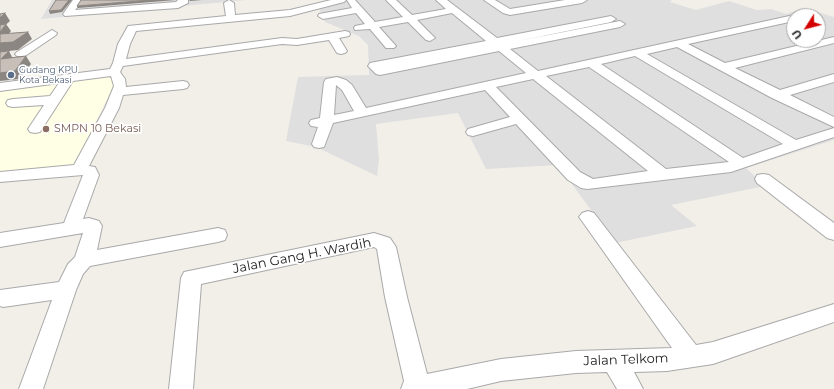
<!DOCTYPE html>
<html>
<head>
<meta charset="utf-8">
<style>
  body { margin:0 }
  #map { position:relative; width:834px; height:389px; overflow:hidden; background:#f2efe9; font-family:Montserrat,sans-serif }
  canvas { display:block }
  .north { position:absolute; left:786px; top:8px; width:40px; height:40px; box-sizing:border-box; background:#fff; border:1px solid #a7a7a7; border-radius:50%; rotate:234deg; font-size:11px; font-weight:700; line-height:16px; text-align:center; color:#222 }
  .north::after { content:''; display:block; margin:auto; width:14px; height:18px; background:#d40000; clip-path:polygon(50% 0,100% 100%,50% 72%,0 100%) }
</style>
</head>
<body>
<div id="map">
<canvas width="834" height="389"></canvas>
<div class="north">U</div>
</div>
<script>
const context = document.querySelector('canvas').getContext('2d');
context.lineJoin = 'round';
function fill(path, color) {
  context.fillStyle = color;
  context.fill(path, 'evenodd');
}
function toPath(rows) {
  const path = new Path2D();
  for (const r of rows) {
    path.moveTo(r[0], r[1]);
    for (let i = 2; i < r.length; i += 2) path.lineTo(r[i], r[i + 1]);
  }
  return path;
}
function trace(path, color, width, dash) {
  context.strokeStyle = color;
  context.lineWidth = width;
  context.lineCap = dash ? 'butt' : 'round';
  context.setLineDash(dash || []);
  context.stroke(path);
}
function drawText(font, color, halo, rows, align = 'center') {
  context.font = font + ' Montserrat,sans-serif';
  context.lineWidth = 3.5;
  context.setLineDash([]);
  context.textBaseline = 'middle';
  context.strokeStyle = halo;
  context.fillStyle = color;
  for (const [text, x, y, turn = 0] of rows) {
    context.save();
    context.translate(x, y);
    context.rotate((+turn || 0) * Math.PI / 180);
    context.textAlign = isNaN(turn) ? turn : align;
    if (halo) context.strokeText(text, 0, 0);
    context.fillText(text, 0, 0);
    context.restore();
  }
}
fill(toPath([
  [52,0,246,0,41,19],
  [341,0,672,0,670,2,696,10,729,1,757,10,771,9,786,14,805,8,834,17,834,140,746,168,765,186,671,205,697,226,615,243,558,165,486,169,458,113,376,124,379,159,377,176,316,147,286,141,298,77,369,75,368,45,359,36,325,22,318,6],
  [794,16,818,16,818,40,794,40]
]), '#e0dfdf');
fill(toPath([
  [107,76,115,83,74,165,0,175,0,93,5,87]
]), '#ffffe5');
const minor = toPath([
  [73,0,83,0,75,10,176,2,178,0,188,0,188,3,178,8,65,16,63,14,73,0],
  [229,0,234,3,235,15,290,10,331,0,346,0,344,2,290,16,136,31,130,44,126,59,282,38,297,39,345,31,349,32,350,34,349,36,339,38,347,51,345,53,341,54,337,53,329,40,297,45,282,44,123,66,120,72,125,79,126,87,183,81,187,82,189,85,187,88,183,89,123,95,119,108,89,166,95,167,99,175,83,219,89,218,99,221,102,226,97,250,218,228,225,230,227,235,225,240,218,242,90,266,83,274,76,290,43,389,19,389,52,300,3,307,0,306,0,290,59,282,68,264,75,257,83,233,0,247,0,233,64,223,83,175,0,182,0,172,74,165,105,108,114,86,111,76,73,81,40,132,35,133,30,132,28,129,44,105,13,107,8,106,6,103,8,100,13,99,50,96,59,83,0,91,0,83,110,69,113,63,118,44,128,26,226,16,224,3,229,0],
  [347,0,355,0,375,22,403,17,386,0,396,0,412,15,446,9,436,0,447,0,497,38,611,16,616,19,611,22,518,41,620,21,625,24,620,27,510,49,538,71,794,15,798,16,794,16,794,21,688,44,725,63,834,37,834,43,735,68,780,90,834,74,834,82,790,95,834,117,834,127,772,98,677,47,647,54,796,140,834,128,834,137,731,172,587,189,581,188,568,180,516,124,473,136,468,135,466,132,468,129,510,117,485,90,333,123,324,147,319,148,314,147,312,144,318,127,311,126,309,123,311,120,320,118,324,82,326,79,337,77,346,80,352,85,366,108,526,73,499,51,380,75,376,74,368,66,370,63,486,41,452,13,417,20,435,38,430,41,426,40,408,22,379,27,396,46,394,48,386,48,370,29,355,30,354,28,355,26,365,24,356,13,323,19,318,16,319,14,352,8,347,0],
  [635,56,783,144,743,158,601,64,635,56],
  [589,67,729,162,666,169,546,76,589,67],
  [533,79,648,171,593,179,580,172,496,87,533,79],
  [336,85,342,90,354,111,334,115,336,85],
  [484,0,495,0,510,9,565,0,587,0,582,3,510,15,503,13,484,0],
  [52,30,57,33,56,35,25,56,17,56,15,54,17,52,52,30],
  [763,174,769,175,834,223,834,240,827,238,757,183,755,179,757,175,763,174],
  [588,211,594,213,696,345,713,342,834,304,834,322,713,364,667,371,634,372,643,389,617,389,607,372,576,373,501,381,467,389,401,389,404,381,385,297,377,249,374,247,201,284,193,389,169,389,181,278,184,272,374,233,390,238,396,247,407,297,427,374,501,359,576,351,672,348,582,221,579,217,582,213,588,211]
]);
trace(minor, '#a9a9a9', 2);
fill(minor, '#fff');
fill(toPath([
  [69,0,72,0,62,12,50,14,49,11],
  [151,0,176,0,78,8,77,6],
  [189,0,202,0,190,1],
  [5,13,10,21,0,30,0,18],
  [6,24,11,31,3,41,0,36,0,32],
  [28,32,32,39,18,50,0,52,0,43],
  [9,51,13,59,1,59],
  [26,56,31,64,20,79,0,81,0,73]
]), '#8b8681');
const building = toPath([
  [56,0,69,0,61,10,49,11,56,0],
  [81,0,151,0,77,6,81,0],
  [5,13,0,18,0,14,5,13],
  [6,24,0,32,0,25,6,24],
  [28,32,13,42,0,43,0,34,28,32],
  [9,51,1,59,26,56,15,71,0,73,0,52,9,51]
]);
fill(building, '#c7bfb8');
trace(building, '#8b8681', 1);
for (const [x, y, r, color] of [
  [11,75,4,"#5c6f8a"],
  [46,129,4,"#8d6e63"]
]) {
  const dot = new Path2D();
  dot.arc(x, y, r, 0, 2 * Math.PI);
  context.fillStyle = color;
  context.fill(dot);
  trace(dot, '#fff', 1.5);
}
drawText('9px', '#4e5e75', '#fff', [
  ["Gudang KPU",19,70],
  ["Kota Bekasi",19,80]
], 'left');
drawText('11px', '#785e54', '#fff', [
  ["SMPN 10 Bekasi",54,129]
], 'left');
drawText('13px', '#222', '#fff', [
  ["Jalan Gang H. Wardih",302,256,-11],
  ["Jalan Telkom",626,360,-2]
]);
</script>
</body>
</html>
